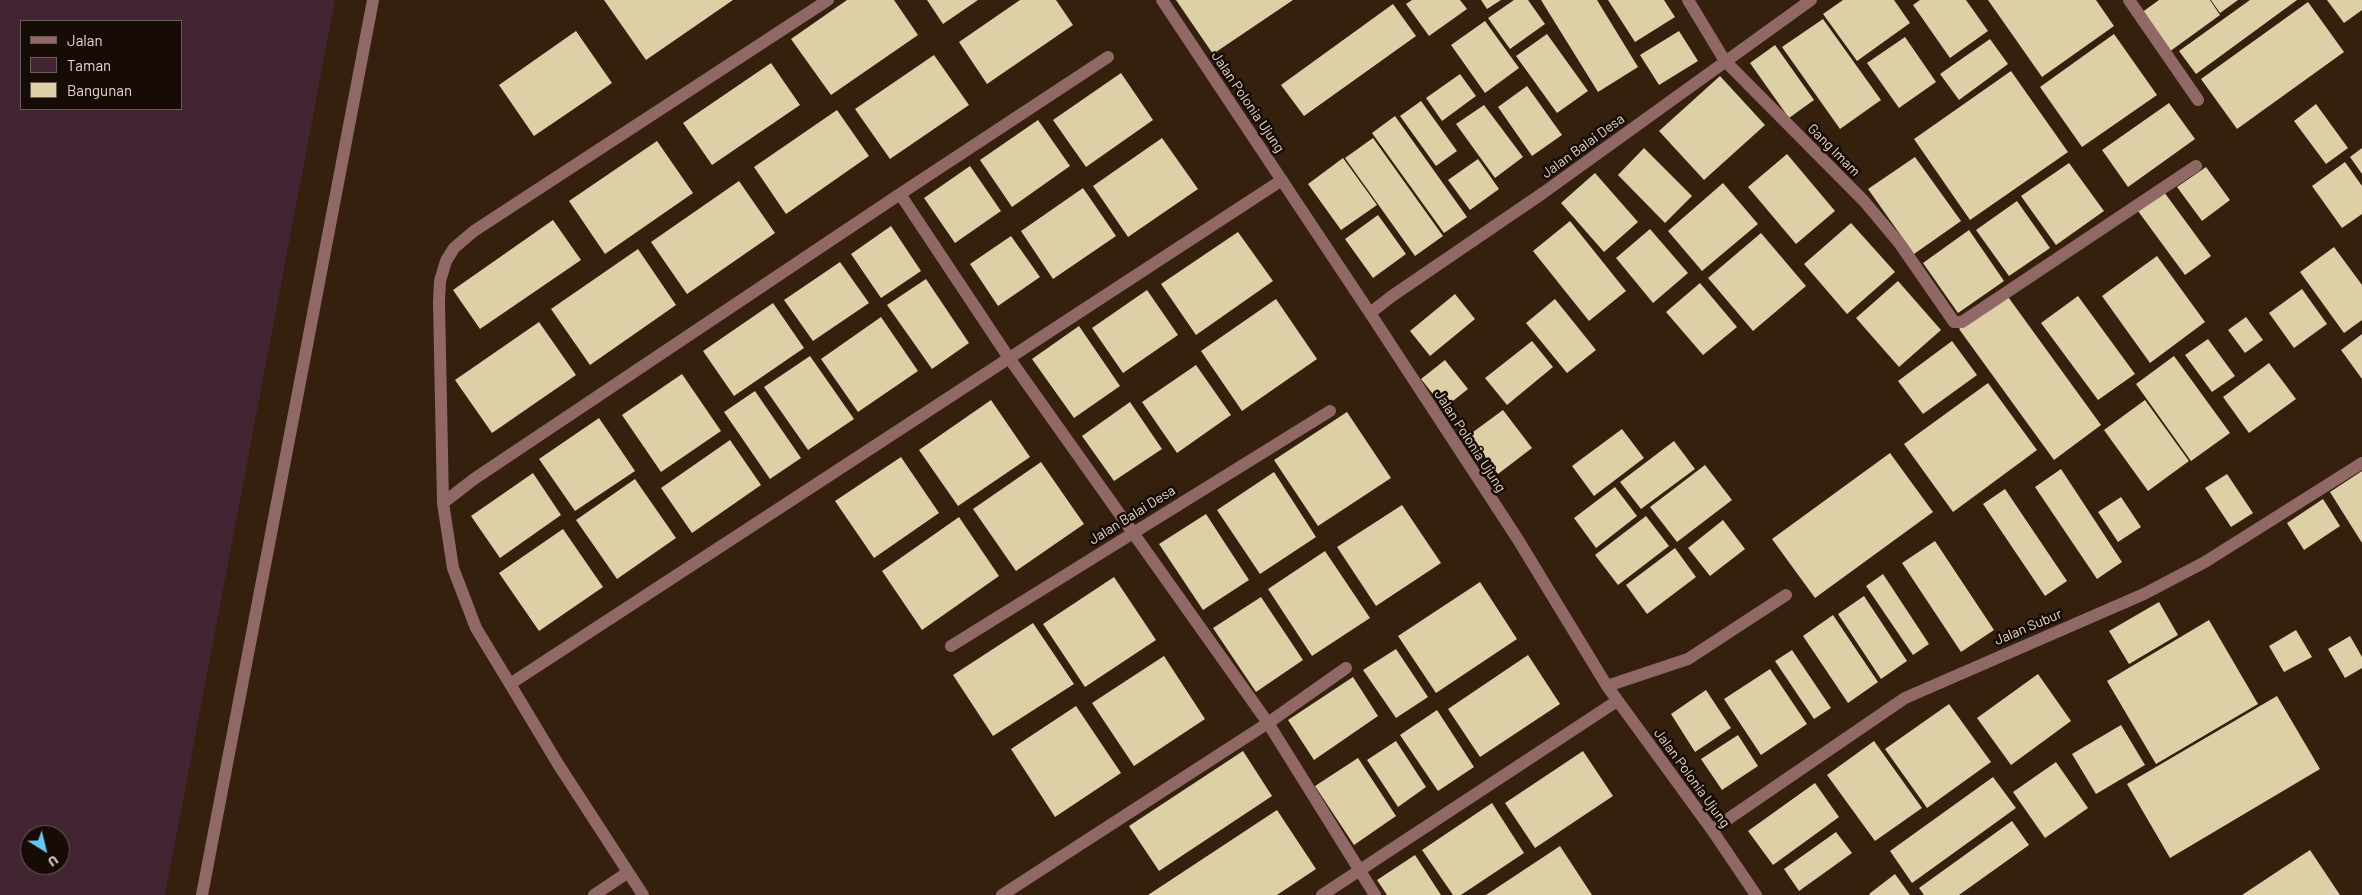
<!DOCTYPE html>
<html>
<head>
<meta charset="utf-8">
<style>
  body { margin:0 }
  #map { position:relative; width:2362px; height:895px; overflow:hidden; background:#35200e; font-family:Barlow,sans-serif }
  canvas { display:block }
  .legend { position:absolute; left:20px; top:20px; width:162px; height:90px; box-sizing:border-box; background:#160c05; border:1px solid #695d55; margin:0; padding:6px 9px; list-style:none; font-size:15px; color:#e5d6cc }
  .legend li { display:flex; align-items:center; gap:10px; height:25px }
  .legend b { width:25px; border:1px solid #695d55 }
  .north { position:absolute; left:20px; top:825px; width:50px; height:50px; box-sizing:border-box; background:#160c05; border:1px solid #695d55; border-radius:50%; rotate:144deg; font-size:14px; font-weight:700; line-height:20px; text-align:center; color:#e5d6cc }
  .north::after { content:''; display:block; margin:auto; width:18px; height:22px; background:#68c4f0; clip-path:polygon(50% 0,100% 100%,50% 72%,0 100%) }
</style>
</head>
<body>
<div id="map">
<canvas width="2362" height="895"></canvas>
<ul class="legend">
<li><b style="height:6px;background:#906865"></b>Jalan</li>
<li><b style="height:14px;background:#422433"></b>Taman</li>
<li><b style="height:14px;background:#ddd0a7"></b>Bangunan</li>
</ul>
<div class="north">U</div>
</div>
<script>
const context = document.querySelector('canvas').getContext('2d');
context.lineJoin = 'round';
function fill(path, color) {
  context.fillStyle = color;
  context.fill(path, 'evenodd');
}
function toPath(rows) {
  const path = new Path2D();
  for (const r of rows) {
    path.moveTo(r[0], r[1]);
    for (let i = 2; i < r.length; i += 2) path.lineTo(r[i], r[i + 1]);
  }
  return path;
}
function trace(path, color, width, dash) {
  context.strokeStyle = color;
  context.lineWidth = width;
  context.lineCap = dash ? 'butt' : 'round';
  context.setLineDash(dash || []);
  context.stroke(path);
}
function drawText(font, color, halo, rows, align = 'center') {
  context.font = font + ' Barlow,sans-serif';
  context.lineWidth = 5;
  context.setLineDash([]);
  context.textBaseline = 'middle';
  context.strokeStyle = halo;
  context.fillStyle = color;
  for (const [text, x, y, turn = 0] of rows) {
    context.save();
    context.translate(x, y);
    context.rotate((+turn || 0) * Math.PI / 180);
    context.textAlign = isNaN(turn) ? turn : align;
    if (halo) context.strokeText(text, 0, 0);
    context.fillText(text, 0, 0);
    context.restore();
  }
}
fill(toPath([
  [0,0,335,0,165,895,0,895],
  [21,21,181,21,181,109,21,109],
  [30,835,60,835,60,865,30,865]
]), '#422433');
fill(toPath([
  [604,0,733,0,646,60],
  [847,0,894,0,918,35,831,95,791,39],
  [927,0,978,0,943,24],
  [1020,0,1056,0,1073,25,987,84,959,42],
  [1176,0,1293,0,1213,54],
  [1412,0,1460,0,1467,9,1429,36,1406,4],
  [1481,0,1501,0,1487,9],
  [1514,0,1528,0,1545,24,1510,49,1488,18],
  [1541,0,1597,0,1638,67,1598,92],
  [1608,0,1664,0,1675,17,1635,42],
  [1843,0,1894,0,1910,23,1857,61,1823,14],
  [1920,0,1966,0,1988,31,1950,58,1913,5],
  [1988,0,2096,0,2114,26,2042,77],
  [2159,0,2210,0,2220,15,2169,52,2141,13],
  [2211,0,2238,0,2220,13],
  [2250,0,2297,0,2196,74,2179,51],
  [2327,0,2362,0,2362,10,2344,23],
  [2308,2,2344,52,2237,129,2201,79],
  [1393,4,1416,36,1304,116,1281,85],
  [1823,19,1881,100,1840,129,1782,47],
  [1485,21,1519,68,1485,93,1451,45],
  [576,31,612,83,534,136,499,85],
  [1679,31,1698,61,1659,85,1640,55],
  [1547,34,1588,91,1557,113,1516,56],
  [2114,34,2157,95,2082,147,2040,87],
  [1905,37,1936,82,1899,108,1867,63],
  [1990,39,2008,64,1959,100,1940,74],
  [1775,45,1814,100,1789,118,1750,63],
  [934,55,969,105,890,159,855,109],
  [771,63,800,105,712,165,683,123],
  [2011,71,2068,152,1970,220,1914,139],
  [1121,73,1153,120,1086,167,1053,120],
  [1460,74,1476,96,1442,121,1426,98],
  [1720,76,1765,125,1704,180,1659,131],
  [1527,86,1562,135,1532,156,1498,107],
  [1421,101,1457,151,1436,166,1400,116],
  [2169,103,2195,139,2128,187,2102,150],
  [2316,104,2348,148,2326,164,2294,121],
  [1484,105,1523,157,1495,178,1456,124],
  [837,110,869,156,786,214,754,167],
  [1395,116,1467,217,1444,233,1372,133],
  [1038,120,1070,166,1012,207,980,160],
  [1162,138,1198,189,1128,237,1093,186],
  [1373,138,1443,236,1415,256,1345,158],
  [657,141,693,193,605,254,569,201],
  [1644,148,1692,196,1665,223,1618,175],
  [2362,148,2362,174,2350,157],
  [1787,154,1835,211,1796,244,1748,187],
  [1915,157,1961,221,1914,254,1868,189],
  [1343,158,1377,205,1341,230,1308,184],
  [1478,159,1499,189,1470,210,1448,180],
  [2345,162,2362,186,2362,214,2342,228,2312,186],
  [2069,163,2104,211,2056,245,2021,196],
  [970,166,1001,211,955,243,924,198],
  [2206,167,2230,200,2202,221,2177,187],
  [1595,173,1638,222,1604,252,1561,203],
  [739,181,775,233,687,294,651,242],
  [1723,183,1758,224,1702,271,1668,231],
  [1083,188,1116,236,1053,279,1021,231],
  [2164,192,2211,256,2185,275,2138,211],
  [2017,201,2050,248,2009,276,1976,230],
  [1378,215,1406,254,1373,278,1345,239],
  [553,220,581,260,480,329,453,290],
  [1570,221,1626,291,1589,321,1533,251],
  [1851,223,1895,272,1847,314,1804,264],
  [891,226,921,271,881,298,851,254],
  [1650,229,1688,273,1653,303,1616,258],
  [1969,230,2004,281,1958,313,1923,263],
  [1238,232,1273,281,1196,335,1161,284],
  [1761,233,1806,286,1753,331,1708,278],
  [1011,236,1040,277,998,306,970,264],
  [2334,247,2362,285,2362,320,2344,333,2300,272],
  [638,249,676,305,590,365,551,309],
  [2157,256,2205,322,2150,363,2102,296],
  [840,262,869,303,813,341,784,300],
  [926,279,969,343,932,369,887,305],
  [1898,281,1941,330,1899,367,1856,318],
  [1700,283,1737,327,1703,355,1666,312],
  [2302,289,2327,324,2294,348,2269,313],
  [1147,290,1178,335,1123,373,1092,328],
  [1455,294,1475,319,1430,356,1410,331],
  [2006,294,2101,425,2054,460,1959,329],
  [2078,296,2135,374,2098,400,2041,323],
  [1276,299,1317,359,1242,411,1201,351],
  [1555,299,1596,350,1567,373,1526,323],
  [773,303,804,348,734,396,703,351],
  [881,317,918,371,858,412,821,359],
  [2246,317,2263,340,2245,353,2228,330],
  [539,322,576,375,492,433,455,380],
  [1079,326,1120,386,1074,418,1032,359],
  [2362,334,2362,379,2341,350],
  [2208,339,2235,376,2212,392,2185,355],
  [1532,341,1553,367,1507,405,1485,378],
  [1952,341,1977,375,1923,414,1898,381],
  [810,356,854,419,808,450,764,387],
  [2174,356,2230,433,2191,461,2136,384],
  [1445,360,1468,389,1444,408,1421,379],
  [2269,363,2296,399,2249,433,2223,397],
  [1196,365,1231,415,1177,453,1142,402],
  [682,374,721,431,661,472,622,415],
  [1988,383,2037,450,1953,512,1904,444],
  [755,391,801,458,770,479,724,412],
  [991,400,1030,457,958,506,919,450],
  [2145,400,2189,461,2148,491,2104,430],
  [1130,402,1162,449,1114,481,1082,436],
  [1503,410,1532,448,1498,474,1469,435],
  [1347,412,1391,478,1318,526,1274,460],
  [599,418,635,471,575,511,539,459],
  [1622,429,1644,458,1594,496,1572,466],
  [730,440,761,485,692,533,661,488],
  [1674,441,1695,469,1641,509,1620,482],
  [1890,453,1933,512,1815,598,1772,539],
  [901,457,939,513,874,558,835,501],
  [1041,462,1084,524,1016,571,973,509],
  [1705,465,1732,500,1677,542,1650,507],
  [2061,469,2122,562,2097,579,2035,487],
  [2362,471,2362,543,2330,492],
  [1274,472,1316,537,1260,574,1217,510],
  [533,473,561,515,500,558,471,516],
  [2227,474,2253,513,2231,527,2205,488],
  [635,479,676,538,617,579,576,520],
  [1615,487,1637,516,1596,548,1574,518],
  [2005,489,2067,581,2045,596,1983,504],
  [2121,497,2141,527,2118,542,2098,512],
  [2323,499,2340,526,2304,550,2287,523],
  [1402,505,1441,563,1376,606,1337,547],
  [1206,514,1249,580,1203,610,1159,544],
  [1646,516,1669,546,1618,585,1595,555],
  [959,517,999,576,922,630,882,571],
  [1723,520,1745,549,1710,576,1688,548],
  [563,529,603,587,539,631,499,573],
  [1935,541,1994,630,1961,652,1902,563],
  [1675,548,1696,577,1647,614,1626,585],
  [1325,551,1370,618,1312,656,1268,589],
  [1883,574,1929,644,1913,655,1866,586],
  [1114,577,1156,640,1085,687,1043,624],
  [1480,582,1517,639,1436,693,1398,636],
  [1864,596,1907,661,1881,679,1838,614],
  [1261,597,1303,660,1256,692,1213,628],
  [2159,602,2178,635,2129,664,2109,631],
  [1833,615,1878,682,1848,703,1803,636],
  [2209,620,2258,704,2156,764,2107,681],
  [1033,623,1074,684,993,736,953,675],
  [2296,630,2312,657,2284,672,2269,646],
  [2350,636,2362,657,2362,668,2345,678,2328,649],
  [1396,649,1428,697,1396,718,1363,670],
  [1792,650,1831,708,1814,719,1775,661],
  [1528,655,1560,704,1480,757,1448,709],
  [1164,656,1205,719,1134,766,1092,703],
  [1770,669,1807,724,1761,755,1724,699],
  [2038,674,2071,721,2011,765,1977,718],
  [1353,677,1378,716,1314,760,1288,720],
  [1706,690,1731,728,1695,752,1671,714],
  [2277,696,2320,769,2170,858,2127,784],
  [1949,704,1991,762,1927,808,1885,749],
  [1076,706,1121,773,1055,817,1011,749],
  [1437,710,1474,767,1438,791,1400,735],
  [2121,725,2145,765,2096,794,2072,754],
  [1738,735,1758,766,1722,790,1701,759],
  [1396,741,1426,787,1398,807,1367,760],
  [1874,741,1922,808,1875,841,1827,775],
  [1243,751,1272,796,1159,871,1129,826],
  [1583,751,1613,796,1535,848,1505,803],
  [1358,758,1396,816,1354,845,1315,786],
  [2056,762,2088,808,2045,838,2013,792],
  [1993,777,2016,808,1912,883,1890,851],
  [1815,783,1839,817,1773,865,1748,831],
  [1492,803,1524,853,1461,895,1453,895,1422,850],
  [1277,810,1316,869,1277,895,1148,895],
  [2012,821,2029,845,1959,895,1924,895,1919,888],
  [1836,832,1852,853,1799,891,1784,869],
  [1560,846,1592,895,1486,895],
  [2310,850,2340,895,2242,895],
  [1415,855,1441,895,1387,895,1377,880],
  [1895,874,1910,895,1870,895,1869,894]
]), '#ddd0a7');
trace(toPath([
  [1162,0,1370,313,1517,538,1607,686,1712,830,1756,895],
  [1688,0,1725,61,1864,201,1900,244,1954,322,1962,322,2196,166],
  [2129,0,2198,100],
  [1108,57,900,194,1009,358,1268,723,1375,895],
  [1370,313,1392,296,1543,193,1811,0],
  [443,503,439,302,440,281,446,261,454,248,474,231,828,0],
  [951,646,1330,411],
  [510,684,476,628,453,568,443,503,474,479,900,194],
  [1607,686,1688,659,1786,595],
  [1712,830,1905,698,2144,594,2205,562,2362,463],
  [202,895,373,0],
  [594,895,627,873],
  [643,895,558,764,510,684,1282,180],
  [1002,895,1268,723,1346,668],
  [1322,895,1617,701]
]), '#906865', 12);
drawText('14px', '#e5d6cc', '#160c05', [
  ["Jalan Polonia Ujung",1248,102,56],
  ["Jalan Balai Desa",1583,146,-36],
  ["Gang Imam",1834,150,45],
  ["Jalan Polonia Ujung",1470,441,57],
  ["Jalan Balai Desa",1132,515,-32],
  ["Jalan Subur",2028,627,-23],
  ["Jalan Polonia Ujung",1692,778,54]
]);
</script>
</body>
</html>
